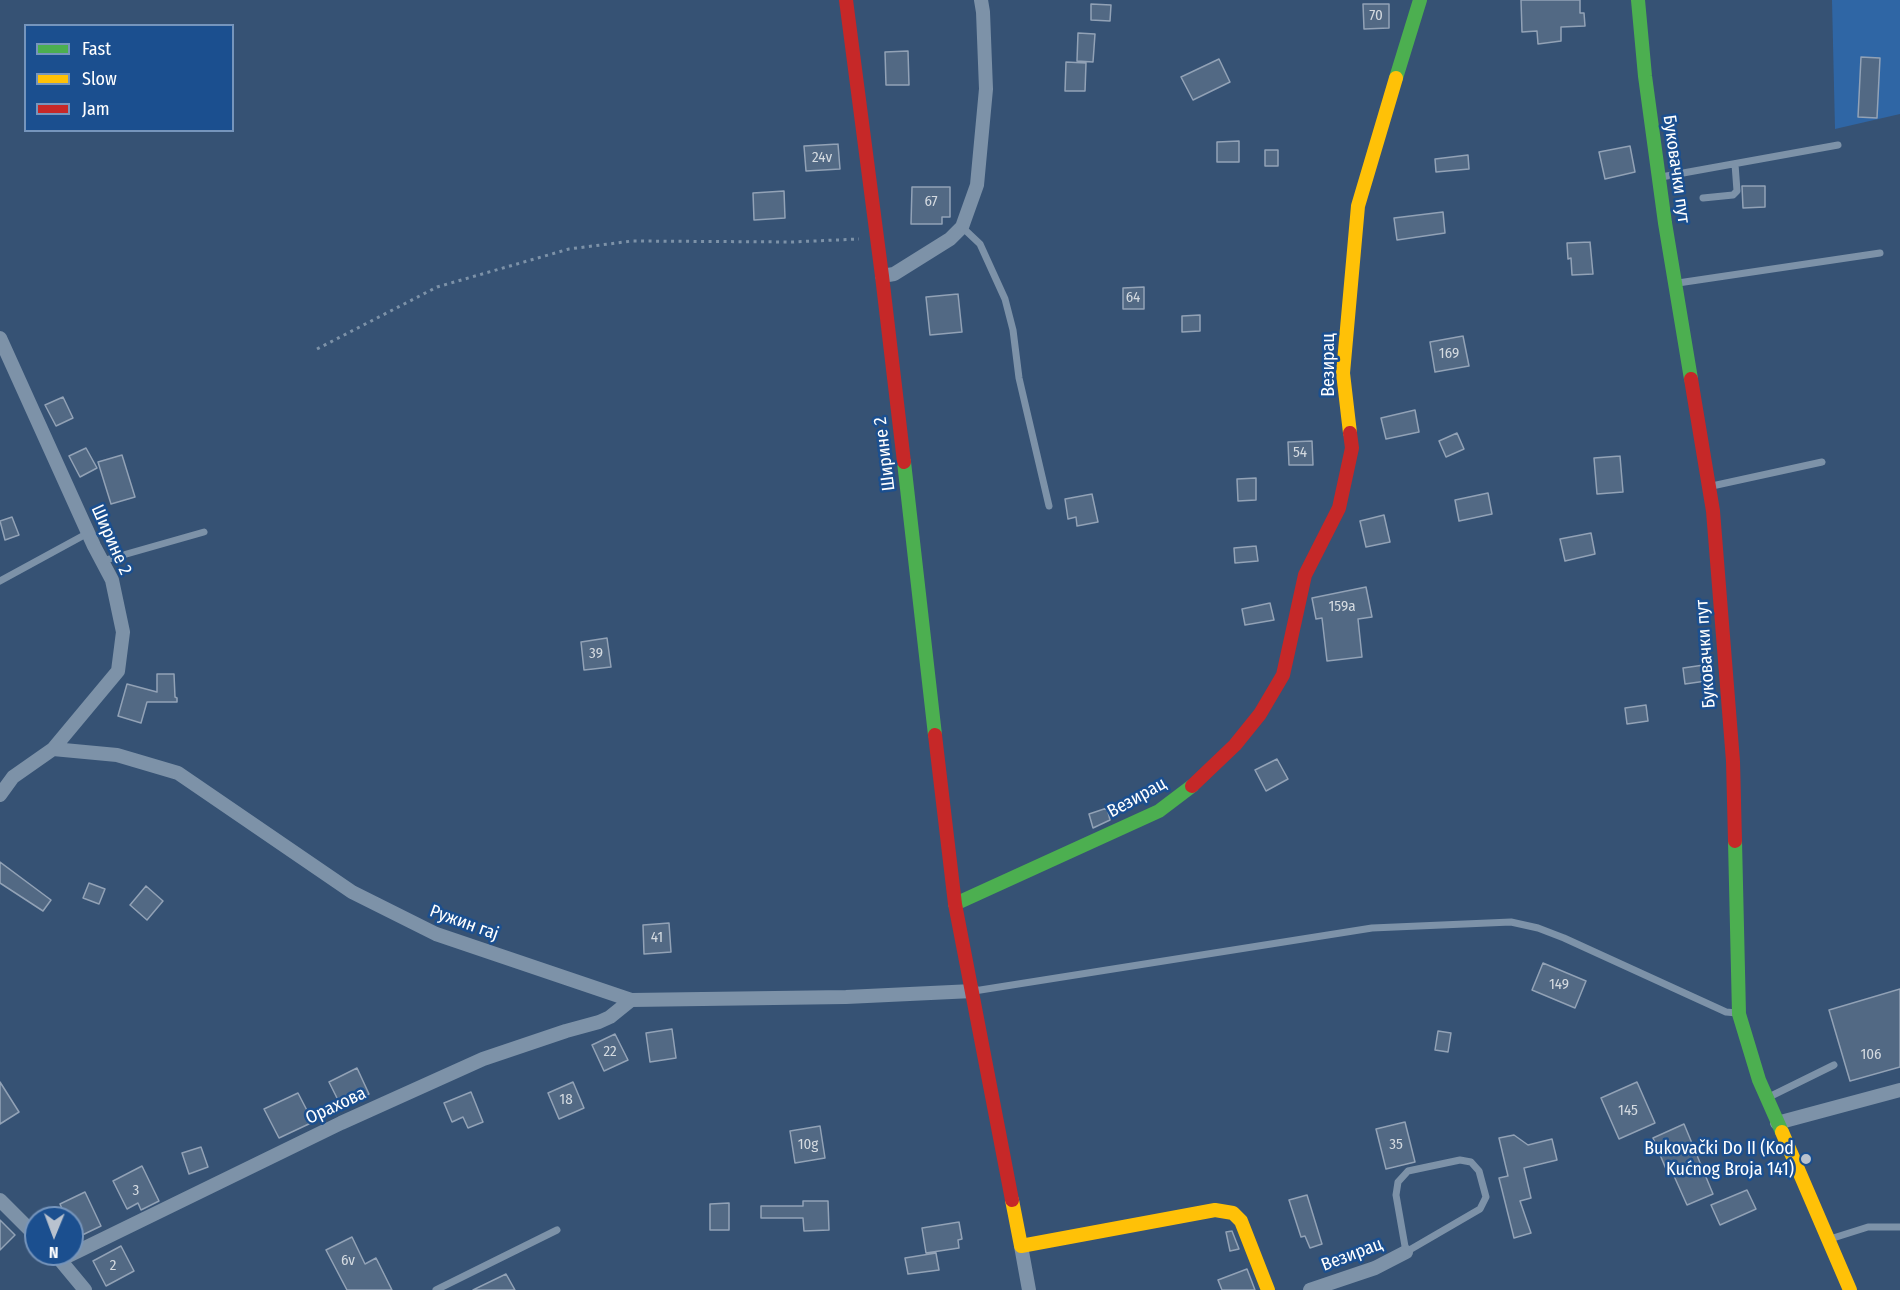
<!DOCTYPE html>
<html>
<head>
<meta charset="utf-8">
<style>
  body { margin:0 }
  #map { position:relative; width:1900px; height:1290px; overflow:hidden; background:#365274; font-family:"Fira Sans Condensed",sans-serif }
  canvas { display:block }
  .legend { position:absolute; left:24px; top:24px; width:210px; height:108px; box-sizing:border-box; background:#1b4f8f; border:2px solid #7695bc; margin:0; padding:8px 10px; list-style:none; font-size:18px; color:#fff }
  .legend li { display:flex; align-items:center; gap:12px; height:30px }
  .legend b { width:30px; border:2px solid #7695bc }
  .north { position:absolute; left:24px; top:1206px; width:60px; height:60px; box-sizing:border-box; background:#1b4f8f; border:2px solid #7695bc; border-radius:50%; rotate:181deg; font-size:16px; font-weight:700; line-height:24px; text-align:center; color:#fff }
  .north::after { content:''; display:block; margin:auto; width:21px; height:27px; background:#b9c2ce; clip-path:polygon(50% 0,100% 100%,50% 72%,0 100%) }
</style>
</head>
<body>
<div id="map">
<canvas width="1900" height="1290"></canvas>
<ul class="legend">
<li><b style="height:8px;background:#4caf50"></b>Fast</li>
<li><b style="height:8px;background:#ffc107"></b>Slow</li>
<li><b style="height:8px;background:#c62828"></b>Jam</li>
</ul>
<div class="north">N</div>
</div>
<script>
const context = document.querySelector('canvas').getContext('2d');
context.lineJoin = 'round';
function fill(path, color) {
  context.fillStyle = color;
  context.fill(path, 'evenodd');
}
function toPath(rows) {
  const path = new Path2D();
  for (const r of rows) {
    path.moveTo(r[0], r[1]);
    for (let i = 2; i < r.length; i += 2) path.lineTo(r[i], r[i + 1]);
  }
  return path;
}
function trace(path, color, width, dash) {
  context.strokeStyle = color;
  context.lineWidth = width;
  context.lineCap = dash ? 'butt' : 'round';
  context.setLineDash(dash || []);
  context.stroke(path);
}
function drawText(font, color, halo, rows, align = 'center') {
  context.font = font + ' "Fira Sans Condensed",sans-serif';
  context.lineWidth = 5;
  context.setLineDash([]);
  context.textBaseline = 'middle';
  context.strokeStyle = halo;
  context.fillStyle = color;
  for (const [text, x, y, turn = 0] of rows) {
    context.save();
    context.translate(x, y);
    context.rotate((+turn || 0) * Math.PI / 180);
    context.textAlign = isNaN(turn) ? turn : align;
    if (halo) context.strokeText(text, 0, 0);
    context.fillText(text, 0, 0);
    context.restore();
  }
}
fill(toPath([
  [1832,0,1900,0,1900,114,1835,129]
]), '#2f66a5');
const building = toPath([
  [1521,0,1580,0,1580,13,1584,13,1585,26,1561,27,1561,41,1538,44,1537,31,1522,32,1521,0],
  [1091,4,1111,5,1110,21,1091,20,1091,4],
  [1363,4,1389,4,1389,28,1364,29,1363,4],
  [1078,33,1095,34,1093,62,1077,61,1078,33],
  [908,51,909,85,886,85,885,52,908,51],
  [1861,57,1880,58,1877,118,1858,117,1861,57],
  [1219,59,1230,82,1193,100,1181,77,1219,59],
  [1066,62,1086,63,1085,91,1065,91,1066,62],
  [1239,141,1239,162,1217,162,1217,142,1239,141],
  [838,144,840,169,806,171,804,146,838,144],
  [1630,146,1635,172,1605,179,1599,152,1630,146],
  [1265,150,1278,150,1278,166,1265,166,1265,150],
  [1468,155,1469,169,1436,172,1435,159,1468,155],
  [1742,186,1765,186,1765,207,1743,208,1742,186],
  [912,187,950,187,950,217,942,217,942,224,911,224,912,187],
  [784,191,785,218,754,220,753,193,784,191],
  [1443,212,1445,233,1397,240,1394,218,1443,212],
  [1590,242,1593,274,1572,275,1571,258,1568,259,1567,243,1590,242],
  [1144,287,1144,309,1123,309,1123,288,1144,287],
  [958,294,962,332,930,335,926,297,958,294],
  [1200,315,1200,331,1182,332,1182,316,1200,315],
  [1463,336,1469,366,1435,372,1430,342,1463,336],
  [63,397,73,418,56,426,45,405,63,397],
  [1415,410,1419,432,1386,439,1381,418,1415,410],
  [1457,433,1464,449,1446,457,1439,441,1457,433],
  [1312,441,1313,465,1289,465,1288,442,1312,441],
  [86,448,97,468,80,477,69,456,86,448],
  [122,455,135,497,111,504,98,462,122,455],
  [1620,456,1623,492,1597,494,1594,458,1620,456],
  [1256,478,1256,500,1238,501,1237,479,1256,478],
  [1488,493,1492,514,1459,521,1455,500,1488,493],
  [1092,494,1098,522,1077,526,1076,517,1068,519,1065,499,1092,494],
  [1384,515,1390,542,1366,547,1360,521,1384,515],
  [12,517,19,535,5,540,0,521,12,517],
  [1591,533,1595,554,1565,561,1560,539,1591,533],
  [1256,546,1258,561,1235,563,1234,548,1256,546],
  [1366,587,1372,617,1358,619,1362,657,1327,661,1322,618,1316,619,1312,598,1366,587],
  [1270,603,1274,620,1245,625,1242,609,1270,603],
  [607,638,611,667,584,670,581,642,607,638],
  [1704,665,1706,681,1685,684,1683,668,1704,665],
  [157,674,174,674,175,697,177,698,177,702,147,702,141,723,118,716,127,684,157,692,157,674],
  [1646,705,1648,721,1627,724,1625,708,1646,705],
  [1277,759,1288,779,1266,791,1255,770,1277,759],
  [1107,808,1110,820,1093,828,1089,814,1107,808],
  [0,862,51,900,43,911,0,883,0,862],
  [89,883,105,889,99,904,83,898,89,883],
  [146,886,163,901,147,920,130,905,146,886],
  [669,923,671,952,644,954,643,925,669,923],
  [1543,963,1586,981,1575,1008,1532,990,1543,963],
  [1900,989,1900,1067,1850,1081,1829,1010,1900,989],
  [672,1029,676,1058,650,1062,646,1033,672,1029],
  [1438,1031,1451,1033,1448,1052,1435,1050,1438,1031],
  [615,1034,628,1060,604,1071,592,1045,615,1034],
  [357,1068,369,1094,342,1108,329,1082,357,1068],
  [0,1082,19,1112,0,1124,0,1082],
  [573,1082,584,1108,559,1119,548,1093,573,1082],
  [1637,1082,1655,1123,1619,1139,1601,1098,1637,1082],
  [471,1092,483,1122,468,1128,463,1117,452,1122,444,1103,471,1092],
  [298,1093,313,1122,279,1138,264,1109,298,1093],
  [1405,1122,1415,1162,1386,1169,1376,1129,1405,1122],
  [1684,1124,1713,1194,1687,1205,1670,1167,1666,1169,1653,1138,1684,1124],
  [820,1126,825,1158,795,1163,790,1131,820,1126],
  [1514,1135,1528,1145,1552,1139,1557,1160,1524,1168,1531,1198,1520,1201,1531,1233,1514,1238,1499,1178,1508,1176,1499,1138,1514,1135],
  [201,1147,208,1167,189,1174,182,1153,201,1147],
  [142,1166,159,1201,141,1210,138,1203,127,1209,113,1181,142,1166],
  [1747,1190,1756,1209,1720,1225,1711,1205,1747,1190],
  [85,1192,101,1226,76,1238,72,1230,72,1218,66,1218,60,1204,85,1192],
  [1307,1195,1322,1244,1310,1248,1305,1236,1301,1237,1289,1200,1307,1195],
  [803,1201,828,1201,829,1230,804,1231,803,1218,761,1218,761,1206,803,1206,803,1201],
  [729,1203,729,1230,710,1230,710,1204,729,1203],
  [0,1220,15,1235,0,1250,0,1220],
  [959,1222,962,1239,958,1240,959,1248,926,1253,922,1228,959,1222],
  [1232,1231,1239,1249,1230,1251,1226,1232,1232,1231],
  [352,1237,365,1264,376,1258,392,1290,347,1290,326,1250,352,1237],
  [121,1246,134,1271,106,1286,93,1261,121,1246],
  [936,1253,939,1270,908,1274,905,1258,936,1253],
  [1247,1269,1255,1290,1222,1290,1218,1280,1247,1269],
  [506,1274,515,1290,473,1290,506,1274]
]);
fill(building, '#526984');
trace(building, '#92a2b6', 1.5);
trace(toPath([
  [317,349,437,287,569,249,632,241,792,242,859,239]
]), '#7d92a8', 3, [3, 4.5]);
trace(toPath([
  [1661,177,1838,145],
  [1703,198,1733,195,1737,191,1735,164],
  [962,227,980,244,1005,299,1013,330,1019,378,1049,506],
  [1678,283,1880,253],
  [1712,486,1822,462],
  [102,561,204,532],
  [0,581,88,533],
  [974,991,1372,928,1511,922,1538,928,1564,938,1726,1012,1737,1013],
  [1769,1097,1834,1065],
  [1460,1160,1471,1162,1479,1171,1486,1197,1480,1209,1406,1252,1396,1195,1398,1182,1408,1171,1460,1160],
  [1830,1239,1868,1227,1900,1227],
  [436,1290,557,1230]
]), '#7d92a8', 7);
trace(toPath([
  [882,276,894,274,950,239,962,227,977,185,986,89,983,12,981,0],
  [0,338,94,546,112,580,123,632,118,671,53,749,13,777,0,795],
  [53,749,117,755,178,773,352,892,436,934,631,1000,846,997,973,991],
  [1777,1123,1900,1090],
  [0,1200,36,1236],
  [1021,1246,1029,1290],
  [56,1255,85,1290],
  [60,1260,341,1123,483,1059,566,1031,599,1022,610,1017,631,1000],
  [1310,1290,1375,1268,1406,1252]
]), '#7d92a8', 14);
trace(toPath([
  [1638,0,1645,76,1665,223,1691,379],
  [1396,78,1420,0],
  [904,462,935,735],
  [1735,841,1739,1014,1759,1080,1782,1132],
  [955,904,1159,811,1192,786]
]), '#4caf50', 14);
trace(toPath([
  [1350,433,1343,373,1358,206,1396,78],
  [1782,1132,1850,1290],
  [1012,1200,1021,1246,1215,1210,1233,1213,1241,1221,1268,1290]
]), '#ffc107', 14);
trace(toPath([
  [846,0,882,276,904,462],
  [1691,379,1713,511,1733,761,1735,841],
  [935,735,955,904,1012,1200],
  [1192,786,1235,745,1260,714,1283,675,1305,575,1339,508,1352,448,1350,433]
]), '#c62828', 14);
for (const [x, y, r, color] of [
  [1806,1159,6,"#b9c2ce"]
]) {
  const dot = new Path2D();
  dot.arc(x, y, r, 0, 2 * Math.PI);
  context.fillStyle = color;
  context.fill(dot);
  trace(dot, '#1b4f8f', 2);
}
drawText('15px', '#d4dae0', null, [
  ["70",1376,16],
  ["24v",822,158],
  ["67",931,202],
  ["64",1133,298],
  ["169",1449,354],
  ["54",1300,453],
  ["159a",1342,607],
  ["39",596,654],
  ["41",657,938],
  ["149",1559,985],
  ["22",610,1052],
  ["106",1871,1055],
  ["18",566,1100],
  ["145",1628,1111],
  ["10g",808,1145],
  ["35",1396,1145],
  ["3",136,1191],
  ["6v",348,1261],
  ["2",113,1266]
]);
drawText('18px', '#fff', '#1b4f8f', [
  ["Буковачки пут",1676,169,82],
  ["Везирац",1329,365,-90],
  ["Ширине 2",885,454,-97],
  ["Ширине 2",111,540,66],
  ["Буковачки пут",1706,654,-94],
  ["Везирац",1137,798,-29],
  ["Ружин гај",464,923,20],
  ["Орахова",336,1106,-25],
  ["Везирац",1352,1255,-21]
]);
drawText('18px', '#fff', '#1b4f8f', [
  ["Bukovački Do II (Kod",1794,1149],
  ["Kućnog Broja 141)",1794,1170]
], 'right');
</script>
</body>
</html>
